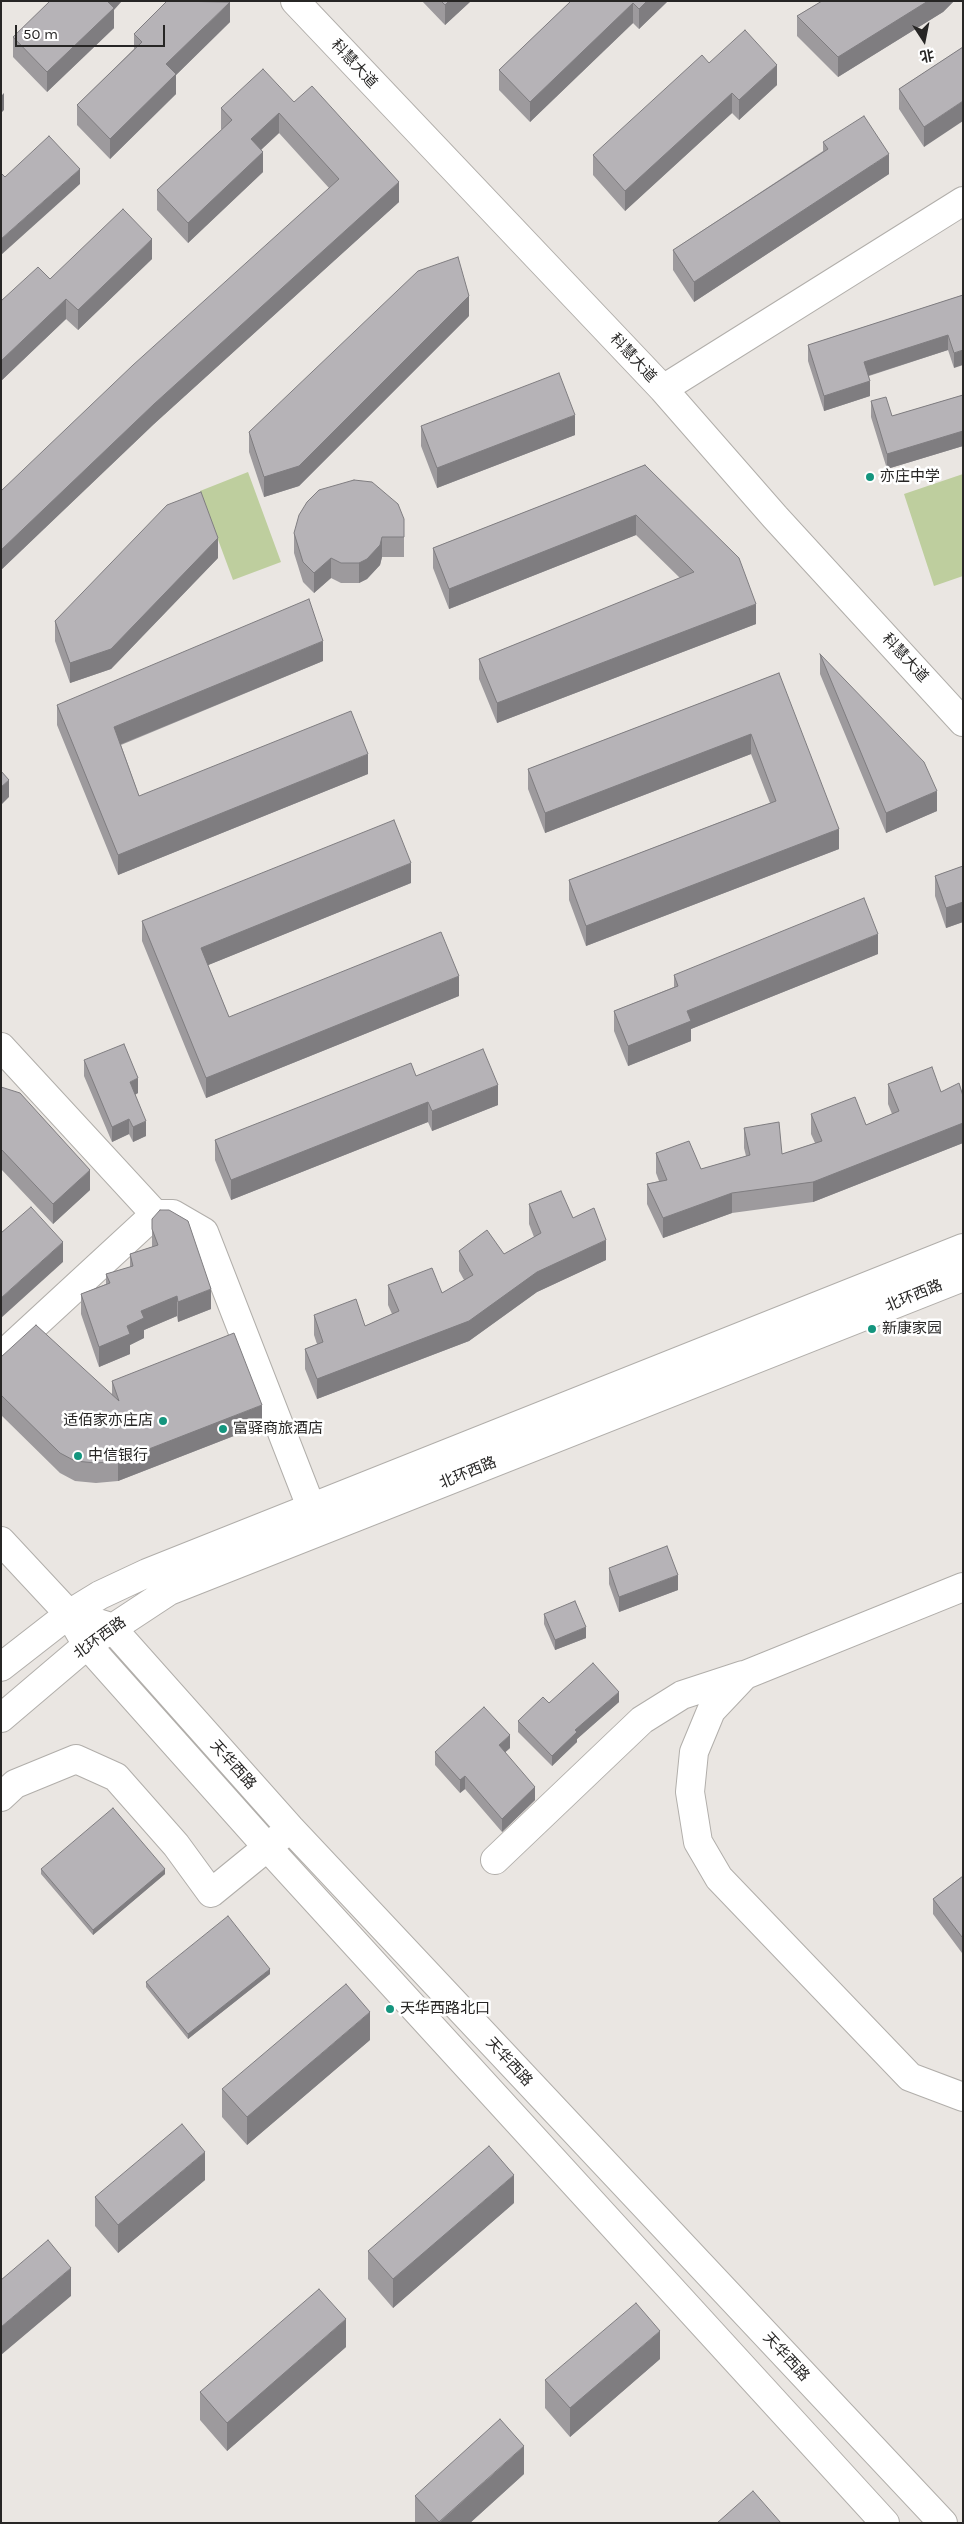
<!DOCTYPE html>
<html>
<head>
<meta charset="utf-8">
<style>
  body { margin:0 }
  #map { position:relative; width:964px; height:2524px; overflow:hidden; background:#eae6e2; font-family:Karla,"Noto Sans SC",sans-serif }
  canvas { display:block }
  .frame { position:absolute; inset:0; border:2px solid #272625; pointer-events:none }
  .north { position:absolute; left:899px; top:15px; width:50px; height:50px; -webkit-text-stroke:4px #fff; paint-order:stroke; rotate:169deg; font-size:14px; font-weight:700; line-height:20px; text-align:center; color:#272625 }
  .north::after { content:''; display:block; margin:auto; width:18px; height:22px; background:#272625; clip-path:polygon(50% 0,100% 100%,50% 72%,0 100%) }
  .scale { position:absolute; left:15px; top:25px; width:150px; height:22px; box-sizing:border-box; border:2px solid #272625; border-top:0; padding-left:6px; font-size:15px; line-height:18px; white-space:nowrap; color:#272625; -webkit-text-stroke:4px #fff; paint-order:stroke }
</style>
</head>
<body>
<div id="map">
<canvas width="964" height="2524"></canvas>
<div class="frame"></div>
<div class="north">北</div>
<div class="scale">50 m</div>
</div>
<script>
const context = document.querySelector('canvas').getContext('2d');
context.lineJoin = 'round';
function fill(path, color) {
  context.fillStyle = color;
  context.fill(path, 'evenodd');
}
function toPath(rows) {
  const path = new Path2D();
  for (const r of rows) {
    path.moveTo(r[0], r[1]);
    for (let i = 2; i < r.length; i += 2) path.lineTo(r[i], r[i + 1]);
  }
  return path;
}
function trace(path, color, width, dash) {
  context.strokeStyle = color;
  context.lineWidth = width;
  context.lineCap = dash ? 'butt' : 'round';
  context.setLineDash(dash || []);
  context.stroke(path);
}
function drawText(font, color, halo, rows, align = 'center') {
  context.font = font + ' Karla,"Noto Sans SC",sans-serif';
  context.lineWidth = 5;
  context.setLineDash([]);
  context.textBaseline = 'middle';
  context.strokeStyle = halo;
  context.fillStyle = color;
  for (const [text, x, y, turn = 0] of rows) {
    context.save();
    context.translate(x, y);
    context.rotate((+turn || 0) * Math.PI / 180);
    context.textAlign = isNaN(turn) ? turn : align;
    if (halo) context.strokeText(text, 0, 0);
    context.fillText(text, 0, 0);
    context.restore();
  }
}
fill(toPath([
  [248,472,281,562,233,580,200,491],
  [963,474,963,576,934,586,904,494]
]), '#bece9e');
const minor = toPath([
  [295,1,663,389,775,517,963,722],
  [663,389,963,201],
  [1,1047,155,1214,173,1214,204,1232,311,1507],
  [1,1356,155,1214],
  [1,1541,69,1614,87,1645,268,1848,885,2523],
  [963,1587,745,1675,711,1711,694,1752,690,1792,698,1842,719,1878,910,2077,963,2097],
  [69,1614,111,1627,290,1828,943,2523],
  [1,1667,69,1614,100,1595,147,1573,963,1248],
  [1,1718,87,1645,169,1591,963,1277],
  [1,1797,15,1784,76,1759,116,1777,176,1845,211,1893,281,1836],
  [495,1860,642,1720,682,1695,743,1675]
]);
trace(minor, '#b1aeaa', 30);
trace(minor, '#fff', 28);
fill(toPath([
  [422,1,471,1,445,25],
  [571,1,668,1,639,29,633,23,530,122,499,90,499,70],
  [822,1,954,1,943,12,838,77,797,36,797,16],
  [114,10,114,28,47,92,13,57,13,37],
  [230,22,176,75,176,94,110,159,77,125,77,105,134,49,134,34],
  [963,47,924,147,899,109,899,89],
  [709,63,777,85,739,120,732,113,625,211,593,175,593,155],
  [294,102,399,202,154,424,1,570,1,491,329,188,279,133,261,150,263,172,188,243,157,210,157,190,222,129,221,129,221,108],
  [823,142,889,174,694,302,673,270,673,250,823,151],
  [152,259,78,330,66,319,1,381,1,301,50,279],
  [963,295,954,368,948,350,869,376,870,396,824,411,808,361,808,345],
  [469,316,299,486,264,497,249,452,249,432],
  [963,395,963,446,887,469,871,417,871,401,892,416],
  [421,426,575,435,437,488,421,446],
  [645,465,756,624,497,723,479,679,479,659,680,578,636,535,449,609,433,568,433,548],
  [404,519,404,557,382,557,380,565,367,579,359,583,341,583,331,578,314,593,303,582,294,553,294,533],
  [218,558,111,669,70,683,55,641,55,621],
  [820,654,937,811,886,833,820,674],
  [323,661,121,745,139,796,368,774,118,875,57,725,57,705],
  [779,673,839,849,586,946,569,900,569,880,770,803,751,754,545,833,528,789,528,769],
  [963,866,963,922,946,928,935,896,935,876],
  [411,883,208,965,229,1017,459,996,206,1098,142,941,142,921],
  [878,954,691,1029,691,1041,628,1066,614,1031,614,1011,674,987,674,975],
  [84,1060,138,1093,135,1095,146,1136,133,1142,129,1134,112,1142,84,1076],
  [416,1076,498,1105,432,1131,428,1122,231,1200,215,1160,215,1140],
  [888,1084,963,1096,963,1143,813,1202,732,1213,663,1238,647,1204,647,1184,659,1181,656,1173,656,1153,701,1169,746,1156,744,1148,744,1128,782,1154,815,1143,811,1134,811,1114,866,1125,892,1114,888,1104],
  [1,1087,90,1190,53,1224,1,1169],
  [529,1204,573,1218,606,1260,537,1292,469,1341,317,1399,305,1369,305,1349,317,1344,314,1335,314,1315,365,1326,392,1314,388,1305,388,1285,442,1293,464,1280,459,1271,459,1251,504,1254,534,1237,529,1224],
  [152,1219,211,1309,178,1322,177,1316,144,1330,144,1338,130,1345,130,1354,99,1367,81,1314,81,1294,106,1284,106,1274,130,1267,130,1254,152,1247],
  [1,1357,112,1394,112,1381,262,1425,118,1481,96,1483,75,1481,60,1473,1,1415],
  [609,1568,678,1590,619,1612,609,1584],
  [544,1614,586,1638,555,1650,544,1624],
  [619,1702,577,1739,577,1742,552,1766,518,1732,518,1721,549,1703],
  [510,1748,505,1752,535,1800,502,1832,465,1789,460,1793,435,1765,435,1752],
  [41,1869,165,1874,93,1935,41,1874],
  [963,1876,962,1953,933,1914,933,1899],
  [270,1974,188,2039,146,1987,146,1982],
  [370,2040,247,2145,222,2117,222,2089],
  [205,2180,118,2253,95,2226,95,2197],
  [514,2203,393,2308,368,2279,368,2251],
  [346,2347,227,2451,200,2420,200,2392],
  [660,2359,570,2437,545,2408,545,2380],
  [524,2474,470,2523,415,2523,415,2496]
]), '#9d9a9d');
fill(toPath([
  [104,1,122,1,114,10,114,28,47,92,47,72],
  [449,1,471,1,445,25,445,5],
  [647,1,668,1,639,29,639,9],
  [928,1,954,1,943,12,838,77,838,57],
  [230,2,230,22,176,75,176,94,110,159,110,139,166,64],
  [633,3,633,23,530,122,530,102],
  [777,65,777,85,739,120,739,100],
  [4,93,4,110,1,113,1,96],
  [732,93,732,113,625,211,625,191],
  [963,101,963,121,924,147,924,127],
  [279,113,279,133,251,159,251,139],
  [263,152,263,172,188,243,188,223],
  [889,154,889,174,694,302,694,282],
  [80,169,80,184,1,255,1,239],
  [399,182,399,202,154,424,1,570,1,550,154,404],
  [152,239,152,259,78,330,78,310],
  [469,296,469,316,299,486,264,497,264,477],
  [66,299,66,319,1,381,1,361],
  [948,335,948,350,864,377,864,362],
  [963,350,963,365,954,368,954,353],
  [870,381,870,396,824,411,824,396],
  [575,415,575,435,437,488,437,468],
  [963,431,963,446,887,469,887,454],
  [636,515,636,535,449,609,449,589],
  [382,537,382,557,380,565,367,579,359,583,359,563],
  [218,538,218,558,111,669,70,683,70,663],
  [331,558,331,578,314,593,314,573],
  [756,604,756,624,497,723,497,703],
  [323,641,323,661,114,747,114,727],
  [751,734,751,754,545,833,545,813],
  [368,754,368,774,118,875,118,855],
  [9,780,9,797,1,805,1,787],
  [937,791,937,811,886,833,886,813],
  [839,829,839,849,586,946,586,926],
  [411,863,411,883,201,968,201,948],
  [963,902,963,922,946,928,946,908],
  [878,934,878,954,691,1029,691,1041,628,1066,628,1046,687,1011],
  [459,976,459,996,206,1098,206,1078],
  [138,1078,138,1093,130,1097,130,1082],
  [498,1085,498,1105,432,1131,432,1111],
  [428,1102,428,1122,231,1200,231,1180],
  [129,1119,129,1134,112,1142,112,1127],
  [146,1121,146,1136,133,1142,133,1127],
  [963,1123,963,1143,813,1202,813,1182],
  [90,1170,90,1190,53,1224,53,1204],
  [732,1193,732,1213,663,1238,663,1218],
  [606,1240,606,1260,537,1292,469,1341,317,1399,317,1379,537,1272],
  [63,1242,63,1262,1,1318,1,1298],
  [211,1289,211,1309,178,1322,178,1302],
  [177,1296,177,1316,144,1330,144,1338,130,1345,130,1354,99,1367,99,1347,127,1326,141,1311],
  [262,1405,262,1425,118,1481,118,1461],
  [678,1575,678,1590,619,1612,619,1597],
  [586,1627,586,1638,555,1650,555,1640],
  [619,1692,619,1702,577,1739,577,1742,552,1766,552,1756,575,1730],
  [510,1735,510,1748,499,1758,499,1745],
  [465,1776,465,1789,460,1793,460,1780],
  [535,1787,535,1800,502,1832,502,1819],
  [165,1869,165,1874,93,1935,93,1930],
  [270,1969,270,1974,188,2039,188,2034],
  [370,2012,370,2040,247,2145,247,2117],
  [205,2152,205,2180,118,2253,118,2225],
  [514,2175,514,2203,393,2308,393,2279],
  [71,2268,71,2296,1,2355,1,2327],
  [346,2319,346,2347,227,2451,227,2423],
  [660,2331,660,2359,570,2437,570,2408],
  [524,2446,524,2474,470,2523,439,2523]
]), '#7f7d80');
const building = toPath([
  [50,1,107,1,114,8,47,72,13,37,50,1],
  [167,1,230,2,166,64,176,74,110,139,77,105,142,42,134,34,167,1],
  [441,1,449,1,445,5,441,1],
  [571,1,647,1,639,9,633,3,530,102,499,70,571,1],
  [822,1,928,1,838,57,797,16,822,1],
  [745,30,777,65,739,100,732,93,625,191,593,155,702,55,709,63,745,30],
  [963,47,963,101,924,127,899,89,963,47],
  [263,69,294,102,312,86,399,182,154,404,1,550,1,491,133,365,339,179,279,113,251,139,263,152,188,223,157,190,232,120,221,108,263,69],
  [864,116,889,154,694,282,673,250,828,149,823,142,864,116],
  [49,136,80,169,1,239,1,173,5,177,49,136],
  [123,209,152,239,78,310,66,299,1,361,1,301,38,267,50,279,123,209],
  [458,257,469,296,299,466,264,477,249,432,418,271,458,257],
  [963,295,963,350,954,353,948,335,864,362,870,381,824,396,808,345,963,295],
  [559,373,575,415,437,468,421,426,559,373],
  [963,395,963,431,887,454,871,401,886,397,892,416,963,395],
  [645,465,739,558,756,604,497,703,479,659,694,572,636,515,449,589,433,548,645,465],
  [354,480,372,482,398,504,404,519,404,537,382,537,380,545,367,559,359,563,341,563,331,558,314,573,303,562,294,533,299,515,307,502,319,490,354,480],
  [201,492,218,538,111,649,70,663,55,621,167,505,201,492],
  [309,599,323,641,114,727,139,796,351,711,368,754,118,855,57,705,309,599],
  [820,654,924,762,937,791,886,813,820,654],
  [779,673,839,829,586,926,569,880,776,801,751,734,545,813,528,769,779,673],
  [1,771,9,780,1,787,1,771],
  [394,820,411,863,201,948,229,1017,441,932,459,976,206,1078,142,921,394,820],
  [963,866,963,902,946,908,935,876,963,866],
  [864,898,878,934,687,1011,691,1021,628,1046,614,1011,678,986,674,975,864,898],
  [124,1044,138,1078,130,1082,146,1121,133,1127,129,1119,112,1127,84,1060,124,1044],
  [483,1049,498,1085,432,1111,428,1102,231,1180,215,1140,411,1063,416,1076,483,1049],
  [932,1067,941,1092,959,1083,963,1096,963,1123,813,1182,732,1193,663,1218,647,1184,667,1180,656,1153,689,1141,701,1169,750,1155,744,1128,779,1122,782,1154,822,1141,811,1114,855,1097,866,1125,899,1111,888,1084,932,1067],
  [1,1087,20,1093,90,1170,53,1204,1,1149,1,1087],
  [561,1191,573,1218,594,1208,606,1240,537,1272,469,1321,317,1379,305,1349,323,1342,314,1315,356,1299,365,1326,399,1311,388,1285,432,1268,442,1293,473,1275,459,1251,487,1230,504,1254,541,1233,529,1204,561,1191],
  [31,1207,63,1242,1,1298,1,1233,31,1207],
  [160,1210,169,1210,188,1221,211,1289,178,1302,177,1296,141,1311,144,1318,127,1326,130,1334,99,1347,81,1294,110,1283,106,1274,133,1266,130,1254,158,1245,152,1229,152,1219,160,1210],
  [36,1325,119,1401,112,1381,234,1333,262,1405,118,1461,96,1463,75,1461,60,1453,1,1395,1,1357,36,1325],
  [667,1546,678,1575,619,1597,609,1568,667,1546],
  [575,1601,586,1627,555,1640,544,1614,575,1601],
  [593,1663,619,1692,575,1730,577,1732,552,1756,518,1721,543,1697,549,1703,593,1663],
  [484,1707,510,1735,499,1745,535,1787,502,1819,465,1776,460,1780,435,1752,484,1707],
  [113,1808,165,1869,93,1930,41,1869,113,1808],
  [963,1876,963,1937,962,1937,933,1899,963,1876],
  [228,1916,270,1969,188,2034,146,1982,228,1916],
  [346,1984,370,2012,247,2117,222,2089,346,1984],
  [182,2124,205,2152,118,2225,95,2197,182,2124],
  [489,2146,514,2175,393,2279,368,2251,489,2146],
  [48,2240,71,2268,1,2327,1,2280,48,2240],
  [319,2289,346,2319,227,2423,200,2392,319,2289],
  [636,2303,660,2331,570,2408,545,2380,636,2303],
  [500,2419,524,2446,439,2522,415,2496,500,2419],
  [753,2491,781,2523,717,2523,753,2491]
]);
fill(building, '#b6b3b7');
trace(building, '#7f7d80', 1);
for (const [x, y, r, color] of [
  [870,477,5,"#14957e"],
  [872,1329,5,"#14957e"],
  [163,1421,5,"#14957e"],
  [223,1429,5,"#14957e"],
  [78,1456,5,"#14957e"],
  [390,2009,5,"#14957e"]
]) {
  const dot = new Path2D();
  dot.arc(x, y, r, 0, 2 * Math.PI);
  context.fillStyle = color;
  context.fill(dot);
  trace(dot, '#fff', 2);
}
drawText('15px', '#272625', '#fff', [
  ["科慧大道",354,64,47],
  ["科慧大道",633,358,47],
  ["科慧大道",905,658,47],
  ["北环西路",914,1296,-22],
  ["北环西路",468,1473,-22],
  ["北环西路",100,1638,-36],
  ["天华西路",233,1765,48],
  ["天华西路",509,2062,47],
  ["天华西路",786,2357,47]
]);
drawText('15px', '#272625', '#fff', [
  ["亦庄中学",880,477],
  ["新康家园",882,1329],
  ["适佰家亦庄店",153,1421,"right"],
  ["富驿商旅酒店",233,1429],
  ["中信银行",88,1456],
  ["天华西路北口",400,2009]
], 'left');
</script>
</body>
</html>
